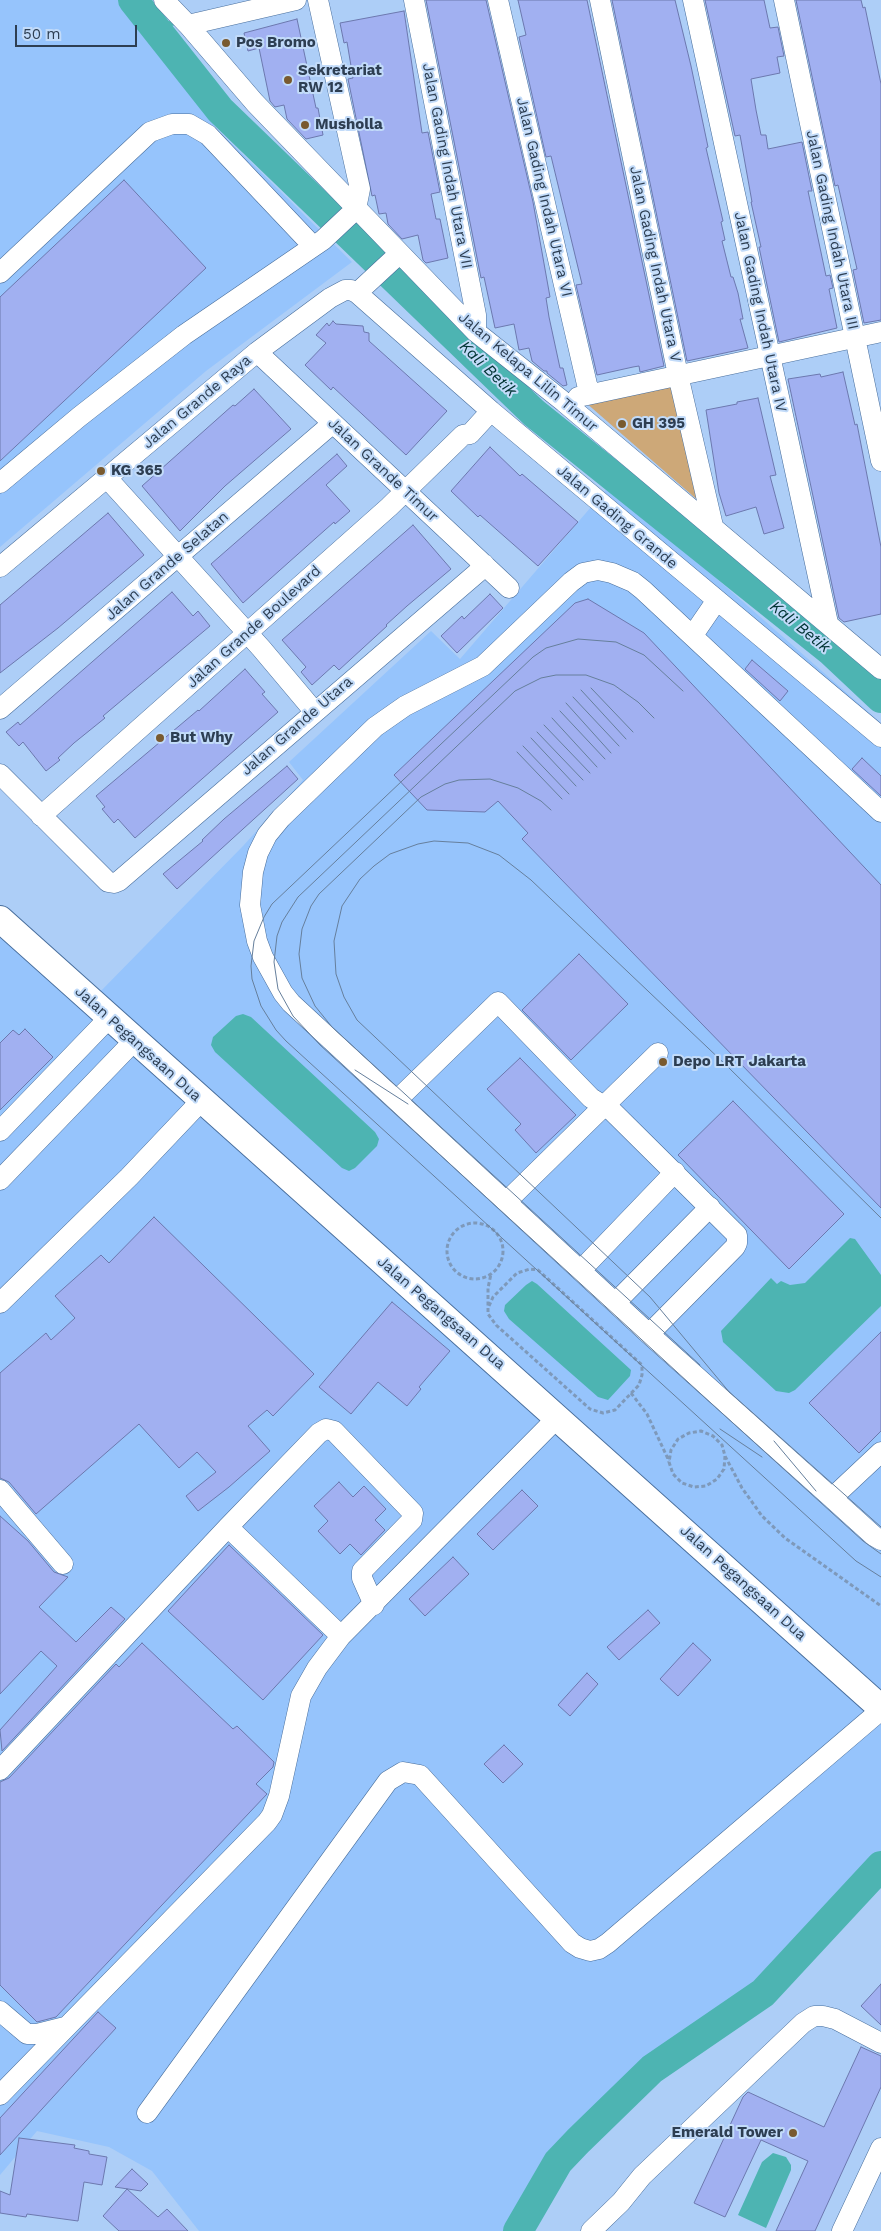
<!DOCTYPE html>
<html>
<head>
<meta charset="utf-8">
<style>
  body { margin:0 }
  #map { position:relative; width:881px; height:2231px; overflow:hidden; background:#adcef7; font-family:"Work Sans",sans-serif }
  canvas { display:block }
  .scale { position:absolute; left:15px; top:25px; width:122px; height:22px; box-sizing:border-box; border:2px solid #2d3e52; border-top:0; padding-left:6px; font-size:15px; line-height:18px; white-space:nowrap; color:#2d3e52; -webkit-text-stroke:4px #c2dbf9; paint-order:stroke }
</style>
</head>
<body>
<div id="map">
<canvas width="881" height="2231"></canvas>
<div class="scale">50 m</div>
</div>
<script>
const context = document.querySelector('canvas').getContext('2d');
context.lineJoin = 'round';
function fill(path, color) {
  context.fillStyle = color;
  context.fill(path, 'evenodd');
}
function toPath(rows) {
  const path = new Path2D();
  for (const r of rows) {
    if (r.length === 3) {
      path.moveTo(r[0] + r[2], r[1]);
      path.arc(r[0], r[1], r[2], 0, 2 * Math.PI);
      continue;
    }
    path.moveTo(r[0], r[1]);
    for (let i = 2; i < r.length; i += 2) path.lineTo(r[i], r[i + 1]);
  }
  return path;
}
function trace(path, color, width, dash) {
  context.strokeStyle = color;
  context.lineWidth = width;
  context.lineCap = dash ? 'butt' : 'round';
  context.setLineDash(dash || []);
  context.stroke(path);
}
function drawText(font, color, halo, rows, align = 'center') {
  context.font = font + ' "Work Sans",sans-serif';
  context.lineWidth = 4;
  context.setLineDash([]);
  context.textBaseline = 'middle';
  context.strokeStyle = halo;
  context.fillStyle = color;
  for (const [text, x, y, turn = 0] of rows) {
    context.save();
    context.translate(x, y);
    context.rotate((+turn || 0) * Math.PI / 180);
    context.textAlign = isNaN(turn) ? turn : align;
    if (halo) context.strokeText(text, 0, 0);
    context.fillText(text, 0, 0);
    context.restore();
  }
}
fill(toPath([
  [0,0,125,0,216,128,352,262,206,371,0,547],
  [610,485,881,723,881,1704,97,995,243,846,303,780,289,762,431,631,460,659],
  [0,908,881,1706,881,1882,767,2006,673,2064,565,2165,525,2231,199,2231,152,2171,109,2147,37,2131,0,2175]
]), '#96c4fc');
fill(toPath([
  [678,379,701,503,585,402]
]), '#cda878');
fill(toPath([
  [243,1014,251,1017,375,1132,379,1139,377,1146,355,1168,349,1171,342,1168,215,1052,211,1045,213,1037,236,1016],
  [850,1238,855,1239,881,1275,881,1306,795,1390,789,1393,776,1391,723,1342,721,1331,771,1278,777,1284,781,1281,790,1285,805,1283],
  [532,1281,537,1284,631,1370,630,1376,608,1400,598,1397,509,1319,504,1311,505,1305,526,1285],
  [773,2153,786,2157,791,2165,791,2170,766,2228,738,2215,762,2162]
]), '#4db4b2');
trace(toPath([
  [154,27,178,22]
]), '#4db4b2', 5);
trace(toPath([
  [133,0,220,110,534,413,831,651,881,698],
  [518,2231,558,2162,578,2141,652,2069,763,1993,881,1866]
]), '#4db4b2', 30);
const building = toPath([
  [426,0,486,0,533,202,550,297,546,298,549,317,560,368,563,368,567,385,563,386,547,373,547,371,544,371,532,361,529,348,519,350,514,324,495,328,484,277,481,278,426,0],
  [518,0,587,0,664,366,640,372,639,366,633,367,597,375,576,285,582,284,551,156,546,157,519,37,526,35,518,0],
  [612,0,675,0,691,66,708,147,706,148,723,221,721,222,725,240,722,241,731,277,733,277,738,293,743,319,740,319,748,348,687,361,612,0],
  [705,0,764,0,770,28,778,27,784,56,777,57,780,73,751,79,756,110,761,135,766,135,768,149,802,142,812,191,808,191,826,276,830,275,833,288,829,289,837,328,779,342,759,247,761,247,751,202,752,202,740,135,735,136,705,0],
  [796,0,861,0,863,8,865,7,881,84,881,320,864,323,853,270,857,269,838,185,835,186,796,0],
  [404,11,422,133,428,132,440,192,431,194,436,219,440,219,448,258,426,263,423,260,418,235,402,239,388,224,386,213,379,214,375,195,372,196,348,79,353,78,347,42,344,43,340,23,404,11],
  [297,19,316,108,318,108,323,135,306,139,287,119,284,105,275,107,270,101,259,48,248,51,244,33,297,19],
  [124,180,206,268,0,461,0,297,124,180],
  [333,321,336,324,363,326,364,332,369,333,369,341,447,411,406,455,333,387,331,390,305,365,326,343,316,335,327,323,329,326,333,321],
  [843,372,855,425,857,424,881,547,881,614,844,622,839,618,788,379,820,374,821,377,843,372],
  [254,389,291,429,225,486,180,531,142,486,233,405,235,406,254,389],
  [758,398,776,475,770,476,784,528,764,534,756,507,726,516,719,493,706,410,737,404,737,402,758,398],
  [490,447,520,476,522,474,578,522,538,566,480,515,478,517,451,491,490,447],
  [337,454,347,466,326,485,350,511,335,524,334,522,243,603,211,564,337,454],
  [108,513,144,555,58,628,0,673,0,605,108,513],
  [413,525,451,569,407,606,386,625,387,626,339,670,334,665,312,685,301,672,306,667,282,640,413,525],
  [172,592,193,616,198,611,210,626,103,716,105,718,74,743,58,758,60,760,46,771,23,742,19,746,6,732,18,722,20,725,172,592],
  [490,594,503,608,457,653,441,636,462,616,464,619,490,594],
  [588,599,644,633,881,885,881,1208,522,839,528,833,498,801,485,812,427,810,394,775,575,603,588,599],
  [752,660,788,691,780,701,745,669,752,660],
  [245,669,265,692,262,694,278,712,135,838,118,819,114,823,102,809,105,807,96,796,198,710,199,711,245,669],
  [862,758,881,776,881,796,852,769,862,758],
  [287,766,298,779,177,889,163,874,203,841,202,840,224,819,287,766],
  [579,954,628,1004,571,1060,522,1010,579,954],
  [25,1029,53,1057,0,1110,0,1043,13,1030,19,1035,25,1029],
  [520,1058,576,1115,536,1153,515,1130,521,1124,487,1089,520,1058],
  [733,1101,844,1214,789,1269,678,1155,733,1101],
  [154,1217,314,1374,273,1416,267,1410,248,1426,270,1451,229,1487,198,1511,186,1496,216,1472,197,1452,179,1468,139,1424,36,1514,9,1482,0,1478,0,1373,46,1333,51,1340,75,1318,55,1296,101,1255,109,1263,154,1217],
  [392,1302,450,1351,419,1387,421,1389,407,1406,378,1382,351,1414,319,1387,392,1302],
  [881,1332,881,1431,859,1453,809,1403,881,1332],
  [339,1482,353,1497,364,1486,386,1509,375,1520,385,1530,361,1555,350,1544,340,1554,318,1531,328,1521,314,1506,339,1482],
  [522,1490,538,1506,493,1550,477,1534,522,1490],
  [0,1516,28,1541,54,1572,68,1577,39,1607,76,1642,111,1607,125,1619,2,1751,0,1730,57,1666,41,1651,0,1694,0,1516],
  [229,1545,323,1635,263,1700,168,1611,229,1545],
  [453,1557,469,1574,425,1616,409,1599,453,1557],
  [648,1610,660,1623,619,1660,607,1647,648,1610],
  [142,1643,233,1729,237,1726,274,1762,273,1767,256,1784,267,1794,56,2017,37,2022,0,1985,0,1782,9,1778,116,1664,119,1667,142,1643],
  [693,1643,711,1660,678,1696,660,1679,693,1643],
  [587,1673,598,1684,570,1716,558,1705,587,1673],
  [504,1745,523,1764,503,1783,484,1764,504,1745],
  [881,1984,881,2025,861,2006,881,1984],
  [98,2012,116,2028,0,2155,0,2118,98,2012],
  [861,2047,881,2056,881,2087,815,2231,776,2231,808,2161,761,2140,725,2217,694,2203,743,2097,748,2092,824,2127,861,2047],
  [19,2138,75,2145,74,2148,89,2151,89,2154,107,2157,102,2185,84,2182,78,2221,27,2214,26,2217,0,2213,0,2191,10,2195,19,2138],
  [132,2169,148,2184,141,2191,115,2187,132,2169],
  [127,2189,158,2217,167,2209,188,2231,119,2231,103,2216,127,2189]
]);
fill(building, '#a1b0f1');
trace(building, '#6c78ae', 1);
const minor = toPath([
  [164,0,188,25,255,103,476,332,564,402,881,669],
  [414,0,476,315,476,332],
  [498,0,589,393],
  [600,0,678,375,713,526],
  [693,0,828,623],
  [784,0,881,461],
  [188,25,296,0],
  [0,273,150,132,172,124,189,124,208,135,313,246],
  [357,293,399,254],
  [257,352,509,588],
  [578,397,881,332],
  [107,478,261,648,314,711],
  [0,483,79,417,184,335,323,240,356,209,360,189,318,0],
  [0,567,257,352,330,298,345,290,351,290,357,293,491,411,881,737],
  [693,635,717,600],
  [0,709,333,423],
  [0,774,108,882,114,883,119,881,477,573,484,564],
  [881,812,643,590,633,582,612,573,598,570,583,573,571,582,483,666,405,706,375,727,281,818,267,835,258,853,253,872,250,905,257,941,263,957,283,993,291,1003,649,1334,832,1498,881,1452],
  [41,816,389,507,463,435,470,434,491,411],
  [397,1100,498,1002,591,1098,612,1111,737,1235,737,1243,735,1247,649,1334],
  [0,1131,109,1018],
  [0,1180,134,1041],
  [507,1201,658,1053],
  [581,1270,675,1172],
  [616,1302,710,1207],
  [0,1303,129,1177,201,1101],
  [0,1490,63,1564],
  [832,1498,874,1536,881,1540],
  [228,1527,341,1636],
  [0,1770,228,1527,319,1433,326,1429,334,1431,413,1513,412,1520,362,1571,362,1578,374,1605],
  [0,2011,27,2034,37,2034,65,2027],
  [0,2095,267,1822,272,1815,279,1796,301,1696,317,1668,341,1636,558,1417],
  [147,2113,388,1781,403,1772,420,1775,572,1943,580,1948,590,1951,599,1949,608,1943,881,1710],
  [591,2231,621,2202,642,2176,803,2023,814,2016,823,2016,835,2019,881,2043],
  [842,2231,881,2148]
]);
const major = toPath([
  [0,919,881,1708]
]);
trace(minor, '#486e9c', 21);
trace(major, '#486e9c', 28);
trace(toPath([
  [475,1251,28],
  [489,1306,493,1297,517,1273,530,1269,538,1270,642,1365,642,1375,639,1385,615,1410,603,1413,590,1409,496,1325,488,1314,488,1288,491,1274],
  [631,1393,647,1414,669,1461],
  [725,1456,724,1469,717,1479,706,1486,694,1487,682,1483,673,1474,669,1462,671,1450,678,1439,689,1433,701,1431,713,1436,722,1445,725,1456,742,1488,762,1516,785,1538,881,1606]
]), '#7e99ba', 3, [4, 2.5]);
trace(minor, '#fff', 20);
trace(major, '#fff', 26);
trace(toPath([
  [591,688,633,732],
  [581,690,626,739],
  [683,691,644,655,616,642,578,639,546,648,533,657,272,904,264,917,254,941,251,966,252,979,261,1006,276,1030,286,1041,856,1561,881,1577],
  [573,697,619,746],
  [566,703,611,753],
  [560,711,605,759],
  [552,718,597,767],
  [654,718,638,702,614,685,586,675,556,675,541,678,515,691,298,897,282,922,277,936,274,962,278,989,293,1016,320,1045,701,1394,863,1541,881,1554],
  [544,725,590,773],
  [537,732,583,780],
  [531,738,576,786],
  [523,746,569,794],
  [517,752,562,799],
  [551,810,541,801,518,788,490,779,459,780,445,784,421,797,319,894,311,906,302,929,299,954,302,978,315,1006,332,1027,700,1365],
  [355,1070,408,1104],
  [726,1389,881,1527],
  [730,1393,650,1297,357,1020,344,997,336,974,334,941,342,906,360,879,374,866,390,854,418,844,434,841,468,843,499,855,531,880,727,1066,881,1218],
  [720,1429,762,1457],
  [774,1441,816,1491]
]), '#667f9c', 1);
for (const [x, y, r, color] of [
  [226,43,5,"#795a2f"],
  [288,80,5,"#795a2f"],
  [305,125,5,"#795a2f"],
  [622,424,5,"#795a2f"],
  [101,471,5,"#795a2f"],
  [160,738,5,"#795a2f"],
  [663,1062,5,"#795a2f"],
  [793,2133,5,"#795a2f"]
]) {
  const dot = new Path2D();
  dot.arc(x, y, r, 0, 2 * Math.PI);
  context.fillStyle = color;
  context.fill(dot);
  trace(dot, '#c2dbf9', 2);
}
drawText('bold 15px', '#2d3e52', '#c2dbf9', [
  ["Pos Bromo",236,43],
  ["Sekretariat",298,71],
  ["RW 12",298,88],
  ["Musholla",315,125],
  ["GH 395",632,424],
  ["KG 365",111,471],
  ["But Why",170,738],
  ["Depo LRT Jakarta",673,1062],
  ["Emerald Tower",783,2133,"right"]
], 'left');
drawText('15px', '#2d3e52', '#c2dbf9', [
  ["Jalan Gading Indah Utara VII",447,166,79],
  ["Jalan Gading Indah Utara VI",544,197,77],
  ["Jalan Gading Indah Utara III",832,230,78],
  ["Jalan Gading Indah Utara V",655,264,78],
  ["Jalan Gading Indah Utara IV",760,312,78],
  ["Jalan Kelapa Lilin Timur",528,372,40],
  ["Jalan Grande Raya",197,402,-40],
  ["Jalan Grande Timur",383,470,43],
  ["Jalan Gading Grande",617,517,40],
  ["Jalan Grande Selatan",167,566,-41],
  ["Jalan Grande Boulevard",254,627,-42],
  ["Jalan Grande Utara",297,726,-41],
  ["Jalan Pegangsaan Dua",138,1044,42],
  ["Jalan Pegangsaan Dua",441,1313,41],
  ["Jalan Pegangsaan Dua",743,1583,42]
]);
drawText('italic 16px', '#033', '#c2dbf9', [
  ["Kali Betik",488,369,44],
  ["Kali Betik",800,627,39]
]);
</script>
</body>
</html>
